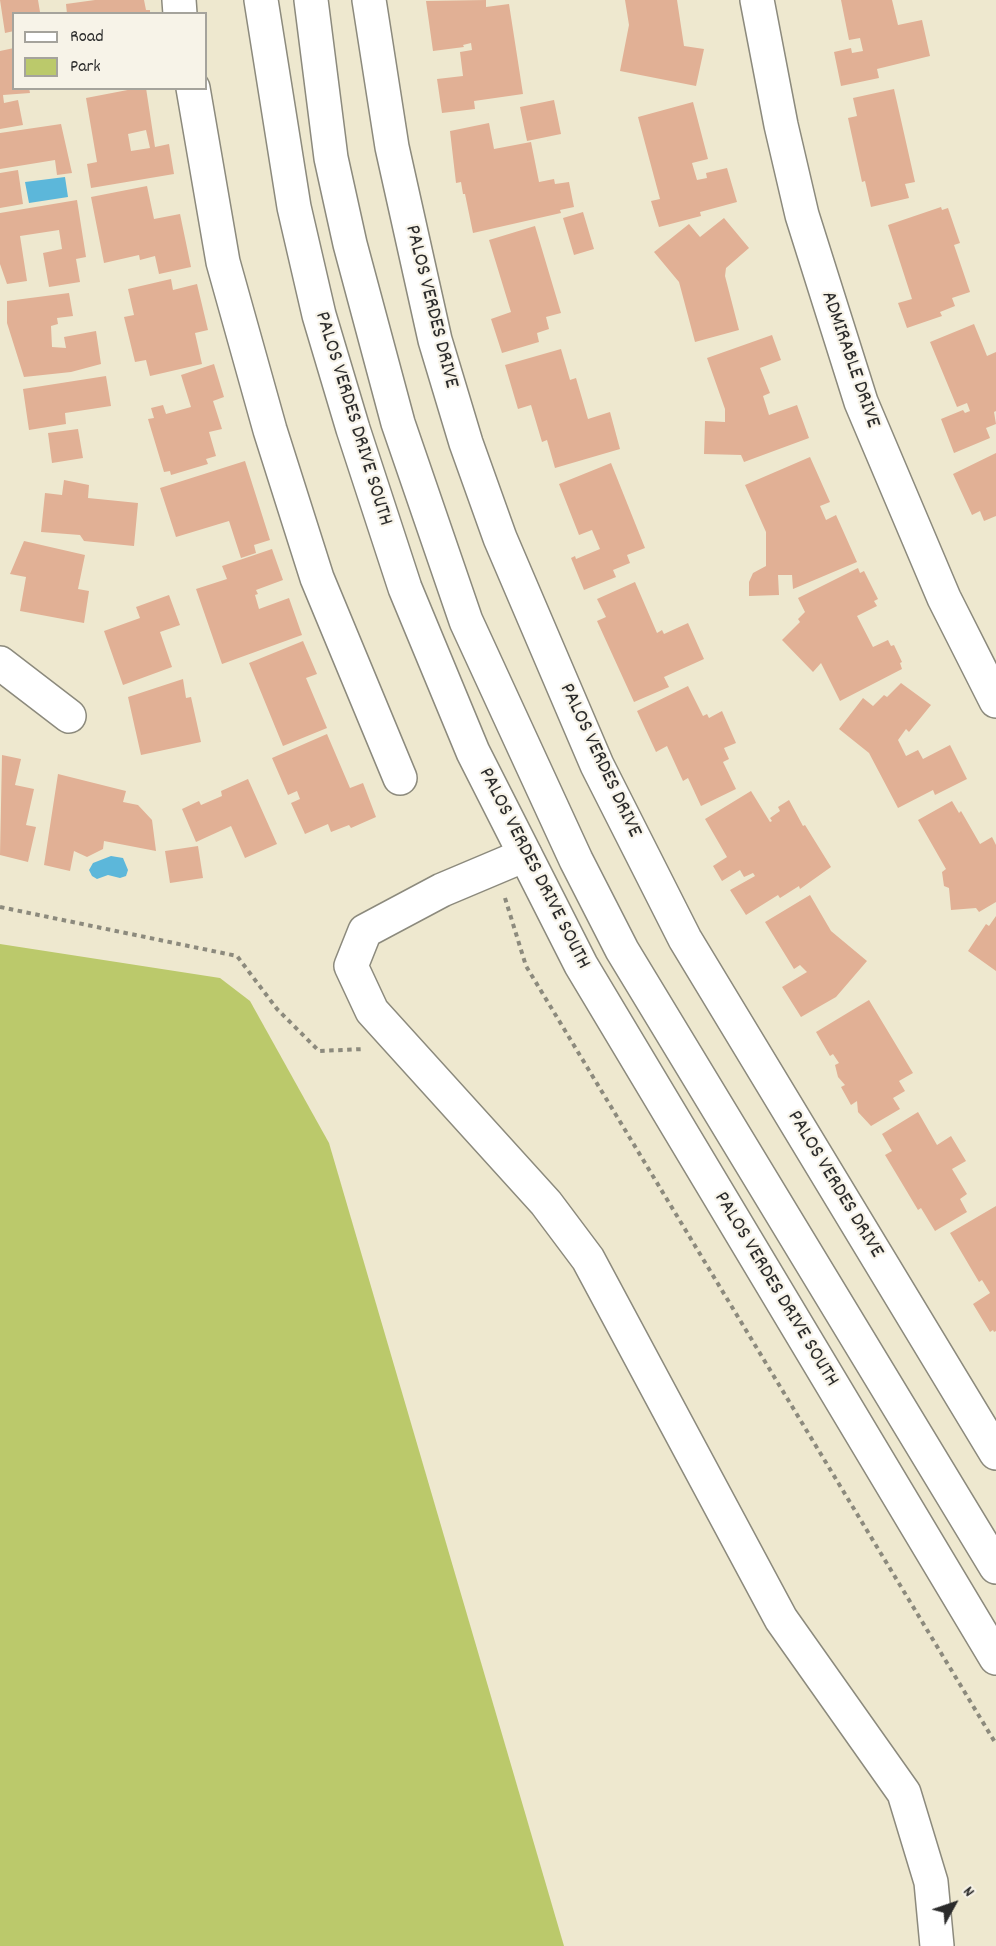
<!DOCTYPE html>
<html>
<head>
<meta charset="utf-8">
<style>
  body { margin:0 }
  #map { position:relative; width:996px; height:1946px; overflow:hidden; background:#eee8cf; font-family:Dekko,sans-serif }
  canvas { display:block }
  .legend { position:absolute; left:12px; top:12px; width:195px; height:78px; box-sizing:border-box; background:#f7f3e8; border:2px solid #a5a39c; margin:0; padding:8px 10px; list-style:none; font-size:18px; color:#2b2b2b }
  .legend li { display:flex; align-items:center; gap:12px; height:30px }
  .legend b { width:30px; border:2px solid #a5a39c }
  .north { position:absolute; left:924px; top:1874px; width:60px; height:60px; -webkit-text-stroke:4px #f7f3e8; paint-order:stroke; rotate:50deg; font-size:16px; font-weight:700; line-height:24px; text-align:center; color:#2b2b2b }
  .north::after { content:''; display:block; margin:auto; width:21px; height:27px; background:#2b2b2b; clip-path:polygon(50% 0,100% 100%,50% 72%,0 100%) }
</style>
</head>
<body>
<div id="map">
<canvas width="996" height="1946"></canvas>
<ul class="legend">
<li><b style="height:8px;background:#fff"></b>Road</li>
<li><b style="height:16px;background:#bbc96b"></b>Park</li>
</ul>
<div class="north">N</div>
</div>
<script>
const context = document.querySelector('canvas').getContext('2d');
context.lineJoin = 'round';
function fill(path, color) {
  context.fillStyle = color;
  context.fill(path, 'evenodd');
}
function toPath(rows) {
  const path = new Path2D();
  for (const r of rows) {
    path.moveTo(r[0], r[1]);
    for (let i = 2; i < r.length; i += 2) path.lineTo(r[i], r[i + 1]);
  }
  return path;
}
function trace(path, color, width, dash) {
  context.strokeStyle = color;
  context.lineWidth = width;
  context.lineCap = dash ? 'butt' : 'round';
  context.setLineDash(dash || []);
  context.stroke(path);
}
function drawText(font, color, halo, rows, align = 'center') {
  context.font = font + ' Dekko,sans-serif';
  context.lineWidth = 4.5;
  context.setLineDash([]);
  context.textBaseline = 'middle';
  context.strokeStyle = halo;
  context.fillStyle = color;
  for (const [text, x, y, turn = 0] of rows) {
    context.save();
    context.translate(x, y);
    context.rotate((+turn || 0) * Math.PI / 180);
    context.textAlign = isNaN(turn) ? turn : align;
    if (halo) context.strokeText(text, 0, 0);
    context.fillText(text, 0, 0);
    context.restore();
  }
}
fill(toPath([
  [0,944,220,978,250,1001,329,1143,564,1946,0,1946]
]), '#bbc96b');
fill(toPath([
  [65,177,68,197,29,203,25,182],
  [111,856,123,858,128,870,126,876,120,878,108,875,97,879,92,876,89,870,93,863]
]), '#5cb7da');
fill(toPath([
  [0,0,38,0,40,12,14,14,14,31,5,33],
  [95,0,144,0,146,10,150,10,150,14,67,14,66,4],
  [486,0,486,7,509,4,523,94,474,101,475,109,442,113,437,79,463,76,460,52,472,50,471,43,463,45,464,47,433,51,426,1],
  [625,0,677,0,684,46,704,49,696,86,620,71,629,25],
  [841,0,892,0,898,25,922,20,930,56,877,69,879,78,841,86,834,52,851,48,852,53,863,51,860,38,849,40],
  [14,48,14,88,29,88,30,93,3,95,4,103,18,100,23,125,0,129,0,51],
  [138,88,146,88,155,147,169,144,174,174,91,188,87,164,97,162,86,98],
  [146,130,150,148,131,151,128,134],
  [894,89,915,182,905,184,909,198,871,207,865,181,862,182,848,118,857,116,853,98],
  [554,100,561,134,527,141,520,107],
  [693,102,708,159,692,163,697,180,707,178,706,173,727,168,737,202,700,212,701,216,659,227,651,201,660,199,638,117],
  [489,123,494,149,531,142,539,182,554,179,555,184,569,182,574,207,560,210,561,213,473,233,465,194,463,194,461,182,456,183,450,131],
  [61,124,72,173,57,175,55,160,0,169,0,133],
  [18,170,23,204,0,208,0,173],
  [147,186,154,219,180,214,191,267,159,274,155,256,140,260,139,255,104,263,91,197],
  [77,200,86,257,76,259,80,282,49,287,43,253,62,249,59,230,20,236,27,281,7,284,0,264,0,213],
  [941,207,942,210,948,208,960,243,954,245,970,292,952,298,955,306,940,312,942,316,907,328,898,303,912,299,888,225],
  [583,212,594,249,574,255,563,218],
  [724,218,749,248,726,268,725,276,739,330,695,342,679,282,654,252,689,224,700,237],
  [535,226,561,313,546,317,549,329,537,333,539,342,502,353,491,319,511,312,489,240],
  [171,279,173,290,197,284,208,330,195,333,202,364,150,376,146,360,135,362,124,317,134,315,128,289],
  [69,293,73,316,57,318,58,324,51,326,52,347,66,348,64,337,96,331,101,364,71,372,24,377,7,323,7,301],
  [974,324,987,356,996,352,996,411,994,412,996,424,986,428,990,438,954,453,941,419,963,410,965,413,970,411,967,403,957,407,930,342],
  [772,335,781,360,760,368,770,393,763,396,769,415,797,405,809,438,744,462,741,455,704,454,705,421,725,422,725,409,707,358],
  [561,349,570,380,576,378,588,419,610,412,620,449,555,468,547,440,542,442,531,405,518,409,505,365],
  [214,364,224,397,213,401,222,429,209,432,216,456,206,459,208,464,171,475,170,471,164,472,148,419,154,418,151,408,163,405,166,414,191,407,181,375],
  [106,376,111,406,65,413,66,424,29,430,23,389],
  [78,429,83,458,52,463,48,433],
  [996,453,996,516,984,521,980,511,972,515,953,474],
  [810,457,830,502,820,506,826,520,836,515,857,562,793,589,792,575,778,575,779,595,749,596,749,582,753,573,766,566,766,532,745,485],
  [245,461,270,540,254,545,256,553,241,558,229,521,176,537,160,488],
  [611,463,645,548,627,555,630,563,613,570,616,577,584,590,571,558,575,556,576,559,600,549,592,530,579,535,559,484],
  [64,480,89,485,88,498,138,503,134,546,84,541,80,535,41,532,45,493,62,495],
  [24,541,85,555,78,589,89,591,84,623,20,611,26,577,10,574],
  [272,549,283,580,256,590,258,594,255,595,259,609,289,598,302,635,222,664,196,589,227,579,222,566],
  [858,568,860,573,864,571,878,599,874,601,877,606,857,616,873,647,888,640,891,646,894,645,902,662,900,663,902,669,840,701,821,663,813,672,782,640,800,622,798,619,805,612,798,598],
  [635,582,657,633,662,630,664,634,688,623,704,659,664,677,669,687,634,702,597,621,606,617,597,599],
  [169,595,180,625,160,632,172,667,123,685,104,631,140,618,136,607],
  [303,641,317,674,306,678,327,728,283,746,249,663],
  [183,679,186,698,191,697,201,742,141,755,128,697],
  [901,683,931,705,909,732,906,729,898,740,906,756,918,750,923,759,950,745,967,779,935,795,933,790,898,808,869,753,839,729,863,698,873,706,884,695,887,697],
  [688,686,703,716,707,714,709,718,722,711,736,743,724,748,729,759,723,762,736,789,701,806,688,778,683,781,667,746,656,752,637,711],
  [327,734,350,788,363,783,376,817,351,828,349,825,331,832,328,824,305,834,291,803,300,799,297,791,288,795,272,758],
  [2,755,21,759,15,785,34,789,26,825,36,827,28,862,0,855],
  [58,774,126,791,123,802,138,805,152,820,156,851,104,841,103,849,87,857,74,851,70,871,44,865],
  [248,779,277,844,245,858,231,826,196,842,182,809,199,801,201,805,222,796,221,791],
  [751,791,770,822,772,821,770,818,780,811,778,807,789,800,803,826,805,825,831,867,800,889,799,886,780,898,778,895,746,915,730,890,755,876,753,873,744,877,740,870,722,881,713,866,727,857,705,819],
  [952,801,959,813,961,811,980,844,992,837,996,845,996,902,979,912,976,908,951,910,949,888,944,886,942,872,946,869,918,820],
  [198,846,203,878,170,883,165,851],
  [810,895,831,931,867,961,836,997,801,1017,782,987,807,972,800,965,794,969,765,922],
  [996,916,996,971,968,951,986,924,989,926],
  [869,1000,913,1073,899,1081,905,1091,893,1098,900,1109,871,1126,858,1112,857,1101,851,1105,841,1087,845,1085,838,1077,835,1065,839,1063,833,1054,830,1056,816,1032],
  [918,1112,937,1145,951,1136,966,1161,952,1169,967,1194,960,1199,967,1212,935,1231,921,1208,918,1210,885,1155,892,1151,882,1134],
  [996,1206,996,1331,994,1332,993,1330,990,1332,973,1304,990,1293,982,1280,979,1282,950,1233]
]), '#e1b095');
const minor = toPath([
  [179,0,180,14],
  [369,0,392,147,435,340,466,443,500,538,597,765,685,939,996,1453],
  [757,0,781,125,802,215,861,402,944,598,996,701],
  [193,88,223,262,270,430,317,578,400,778],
  [0,663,69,716],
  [525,855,442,890,365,931,351,966,372,1011,546,1203,588,1259,781,1619,904,1793,931,1882,937,1946]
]);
const major = toPath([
  [261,0,294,207,319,315,353,429,405,588,473,752,581,965,996,1658],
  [311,0,331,158,350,244,398,423,466,621,576,860,622,950,996,1567]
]);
trace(minor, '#8c8a7d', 36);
trace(major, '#8c8a7d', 36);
trace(toPath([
  [505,898,526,966,996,1744],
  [0,907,237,956,277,1009,319,1051,364,1049]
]), '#8c8a7d', 4, [4.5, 4.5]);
trace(minor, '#fff', 33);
trace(major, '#fff', 33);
drawText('21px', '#2b2b2b', '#f7f3e8', [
  ["PALOS VERDES DRIVE",430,307,76],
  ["ADMIRABLE DRIVE",849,360,71],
  ["PALOS VERDES DRIVE SOUTH",352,419,73],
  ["PALOS VERDES DRIVE",599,761,65],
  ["PALOS VERDES DRIVE SOUTH",533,869,63],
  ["PALOS VERDES DRIVE",834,1185,59],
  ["PALOS VERDES DRIVE SOUTH",775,1290,59]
]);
</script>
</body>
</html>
